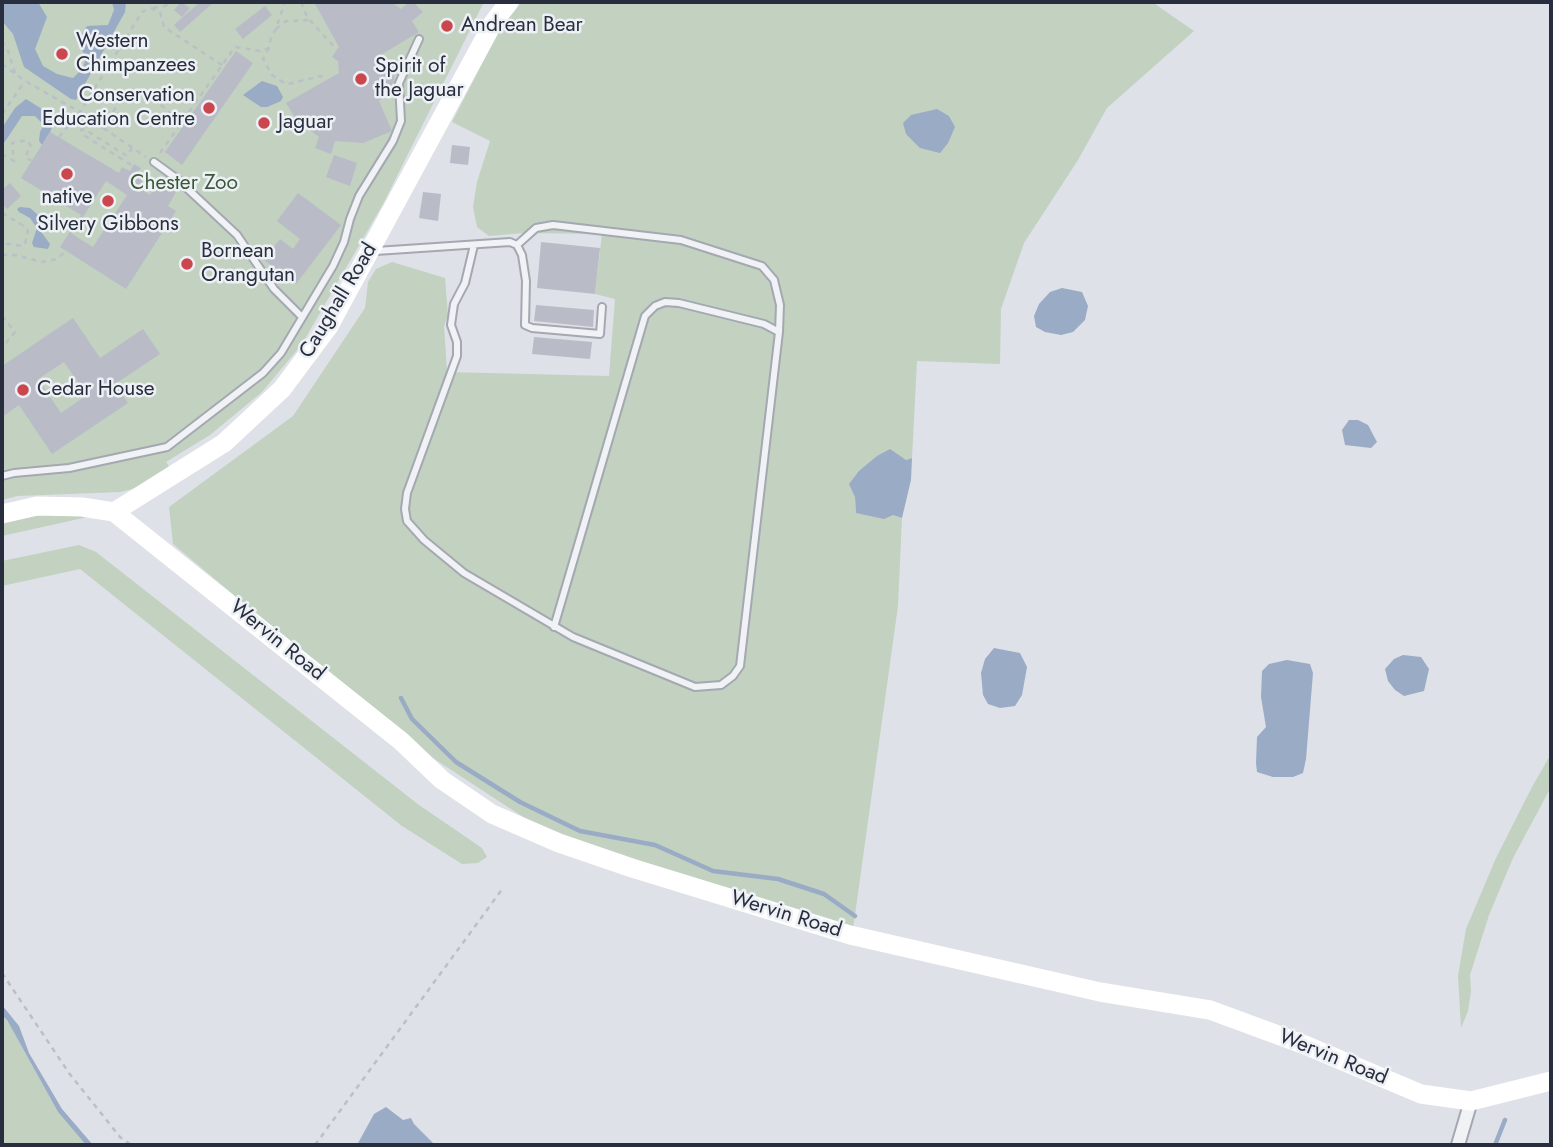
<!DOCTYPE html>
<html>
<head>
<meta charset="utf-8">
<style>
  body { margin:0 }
  #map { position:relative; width:1553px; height:1147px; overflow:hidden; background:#dee1e7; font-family:Jost,sans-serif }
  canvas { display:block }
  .frame { position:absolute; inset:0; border:4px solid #282e3d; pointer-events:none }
</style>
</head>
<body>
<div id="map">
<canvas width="1553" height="1147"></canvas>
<div class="frame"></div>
</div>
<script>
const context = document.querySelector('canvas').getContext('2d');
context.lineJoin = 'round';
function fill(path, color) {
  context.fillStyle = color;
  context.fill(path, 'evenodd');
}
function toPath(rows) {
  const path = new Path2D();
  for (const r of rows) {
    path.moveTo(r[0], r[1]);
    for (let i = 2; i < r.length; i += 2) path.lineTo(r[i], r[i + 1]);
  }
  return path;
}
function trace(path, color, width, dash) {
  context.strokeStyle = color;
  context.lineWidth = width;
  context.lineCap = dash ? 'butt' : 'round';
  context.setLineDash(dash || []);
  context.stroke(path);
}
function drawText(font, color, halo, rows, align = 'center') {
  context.font = font + ' Jost,sans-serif';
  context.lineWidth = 5;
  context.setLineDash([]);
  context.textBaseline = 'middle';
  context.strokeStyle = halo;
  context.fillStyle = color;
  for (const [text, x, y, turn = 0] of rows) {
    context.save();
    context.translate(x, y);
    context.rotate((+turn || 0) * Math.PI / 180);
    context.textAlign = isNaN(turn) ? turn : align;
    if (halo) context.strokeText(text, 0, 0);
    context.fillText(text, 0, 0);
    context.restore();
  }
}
fill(toPath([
  [2,2,484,2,383,204,302,344,262,392,210,435,166,462,169,466,141,487,120,492,17,496,2,500],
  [522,2,1152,2,1194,31,1107,108,1078,160,1024,243,1001,309,1000,364,917,361,912,458,906,460,889,450,855,497,856,513,893,515,902,518,898,606,853,929,566,845,410,743,173,544,169,507,293,416,365,308,368,282,376,269,392,262,445,278,448,315,444,326,447,372,609,376,615,299,595,294,602,234,523,233,489,236,477,227,473,207,477,182,490,141,452,122,500,29],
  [39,515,92,516,2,536,2,523],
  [79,545,96,552,419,805,482,848,487,857,478,863,462,864,402,826,80,569,2,586,2,561],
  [1551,754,1551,787,1513,858,1489,915,1470,975,1471,991,1468,1011,1461,1028,1458,976,1466,929,1496,858,1532,787],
  [2,1015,7,1020,58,1112,86,1145,2,1145]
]), '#c2d1c0');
fill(toPath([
  [2,2,38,2,47,17,35,49,43,66,57,74,73,78,83,68,86,57,77,42,87,26,108,25,114,10,112,2,126,2,125,12,76,100,71,99,24,67,13,34,2,21],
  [262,81,277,86,283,97,281,101,267,107,261,107,243,95],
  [26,99,53,116,55,120,50,132,42,145,39,141,40,132,43,126,41,122,35,116,22,116,2,146,2,128,15,108],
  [937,109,949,116,955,127,948,143,940,153,920,148,906,134,903,123,911,115],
  [20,207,30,208,38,215,41,221,39,229,50,244,48,249,34,247,32,243,37,228,30,218,19,212,17,209],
  [1062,288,1082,292,1088,306,1085,320,1073,332,1061,335,1045,332,1036,327,1034,316,1039,304,1050,292],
  [1349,420,1358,420,1368,425,1377,442,1371,448,1345,445,1342,430],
  [890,449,906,460,912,458,911,480,902,518,893,515,884,519,856,513,855,497,849,484,859,471,877,456],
  [994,648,1020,653,1027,667,1022,695,1015,706,1000,708,988,704,983,695,981,673,985,659],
  [1403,655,1421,657,1429,669,1424,691,1404,696,1395,690,1388,681,1385,669,1394,659],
  [1287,660,1310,664,1313,673,1306,759,1303,773,1293,777,1273,777,1257,772,1256,763,1257,737,1266,727,1261,697,1262,671,1269,664],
  [2,1005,19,1026,29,1053,62,1109,93,1145,86,1145,58,1112,7,1020,2,1015],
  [386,1107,403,1120,411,1118,414,1124,435,1145,357,1145,374,1114]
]), '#9aabc6');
trace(toPath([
  [401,698,412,719,456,762,520,802,580,831,655,845,713,871,778,879,824,894,855,916],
  [1495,1145,1505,1120]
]), '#9aabc6', 4.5);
fill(toPath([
  [181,2,190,8,182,17,174,10],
  [200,2,214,2,180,32,174,25],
  [314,2,391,2,401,9,409,2,413,2,423,12,412,21,419,32,379,56,383,71,394,70,394,79,391,89,379,101,392,131,363,143,335,141,331,154,315,148,319,137,296,119,286,103,339,73,338,61,332,57,339,47],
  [265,6,272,15,243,39,235,29],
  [236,51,253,63,182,165,165,152],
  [50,132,119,173,122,167,130,171,134,164,141,168,136,176,143,180,138,187,150,195,159,181,176,192,168,206,176,211,126,289,60,247,81,215,21,178],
  [106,181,127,195,93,247,72,234],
  [452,145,470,147,468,165,450,163],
  [334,155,357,163,350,186,326,177],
  [10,183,21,196,7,209,2,204,2,190],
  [423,192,441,194,438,221,419,218],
  [298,193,341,225,296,284,264,260,280,239,293,249,300,239,277,221],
  [541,242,600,248,595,294,537,288],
  [536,305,594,310,593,327,534,321],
  [73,318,100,358,143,329,160,354,115,384,128,403,52,454,19,405,2,417,2,366],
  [64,362,87,395,61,413,38,379],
  [534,337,592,342,590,359,532,354]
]), '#b9bcc7');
const lane = toPath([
  [154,162,176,178,237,235,274,289,302,317],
  [474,245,465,283,454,304,451,325,457,342,457,356,407,493,405,509,407,521,424,540,464,573,573,637,695,687,721,685,733,676,740,666,779,332,780,305,774,280,762,266,681,240,553,225,536,228,517,245],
  [376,251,510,242,517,245,522,255,526,281,525,325,532,328,600,334,602,307],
  [2,476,14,473,69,468,167,447,263,373,281,353,333,266,344,242,350,219,359,196,393,141,401,121,399,83,419,39],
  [554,627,645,316,655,306,665,302,679,303,764,324,779,332]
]);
const street = toPath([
  [1458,1145,1471,1101]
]);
trace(lane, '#a4a8b1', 10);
trace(street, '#a4a8b1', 16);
trace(toPath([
  [301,2,307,17,337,50],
  [153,8,165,6,172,2],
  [276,29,286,21,308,20],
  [2,41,8,51,15,73],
  [269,48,263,59,272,75,281,81,288,84,321,76,324,81],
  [2,64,25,81,80,112,146,157],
  [2,114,25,81],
  [101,128,122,99,137,92,147,94,157,101,180,123],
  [59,137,80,112,142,12,150,8,160,12,164,27,222,65],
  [132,148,127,156,84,129,81,130,85,136,133,166],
  [160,153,232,51,236,47,260,51,269,48,271,37,276,29,285,2],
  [2,154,14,161,12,143,27,140,31,146,25,157,32,161],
  [2,213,24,226,28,231,25,244,22,246,2,243],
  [2,255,15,255,42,262,57,259,66,251],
  [2,316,15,332,2,348],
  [2,973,69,1073,120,1137,131,1145],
  [315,1145,503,888]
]), '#bdbfc6', 2.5, [5, 5]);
trace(lane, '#f1f2f6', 6);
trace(street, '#f1f2f6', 12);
trace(toPath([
  [114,512,401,741,442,780,492,814,559,843,632,868,850,935,1100,992,1210,1010,1305,1045,1421,1094,1471,1101,1551,1081],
  [2,514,37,506,82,507,114,512,224,443,282,389,329,326,493,23,509,2]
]), '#fff', 19);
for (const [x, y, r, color] of [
  [447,26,7,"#c9474d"],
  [62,54,7,"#c9474d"],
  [361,79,7,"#c9474d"],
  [209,108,7,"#c9474d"],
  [264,123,7,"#c9474d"],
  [67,174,7,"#c9474d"],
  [108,201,7,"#c9474d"],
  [187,264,7,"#c9474d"],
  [23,390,7,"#c9474d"]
]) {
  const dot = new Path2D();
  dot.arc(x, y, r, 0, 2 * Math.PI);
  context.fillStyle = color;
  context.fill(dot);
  trace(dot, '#edf0f5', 2.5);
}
drawText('21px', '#282e3d', '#edf0f5', [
  ["Andrean Bear",461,26],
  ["Western",76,42],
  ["Chimpanzees",76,66],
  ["Spirit of",375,67],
  ["the Jaguar",375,91],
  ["Conservation",195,96,"right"],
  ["Education Centre",195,120,"right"],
  ["Jaguar",278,123],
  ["native",67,198,"center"],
  ["Silvery Gibbons",108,225,"center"],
  ["Bornean",201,252],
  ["Orangutan",201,276],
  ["Cedar House",37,390]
], 'left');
drawText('21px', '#395936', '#edf0f5', [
  ["Chester Zoo",184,184]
]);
drawText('21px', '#282e3d', '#edf0f5', [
  ["Caughall Road",339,301,-59],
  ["Wervin Road",277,641,39],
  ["Wervin Road",786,915,17],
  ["Wervin Road",1333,1058,22]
]);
</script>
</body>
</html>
